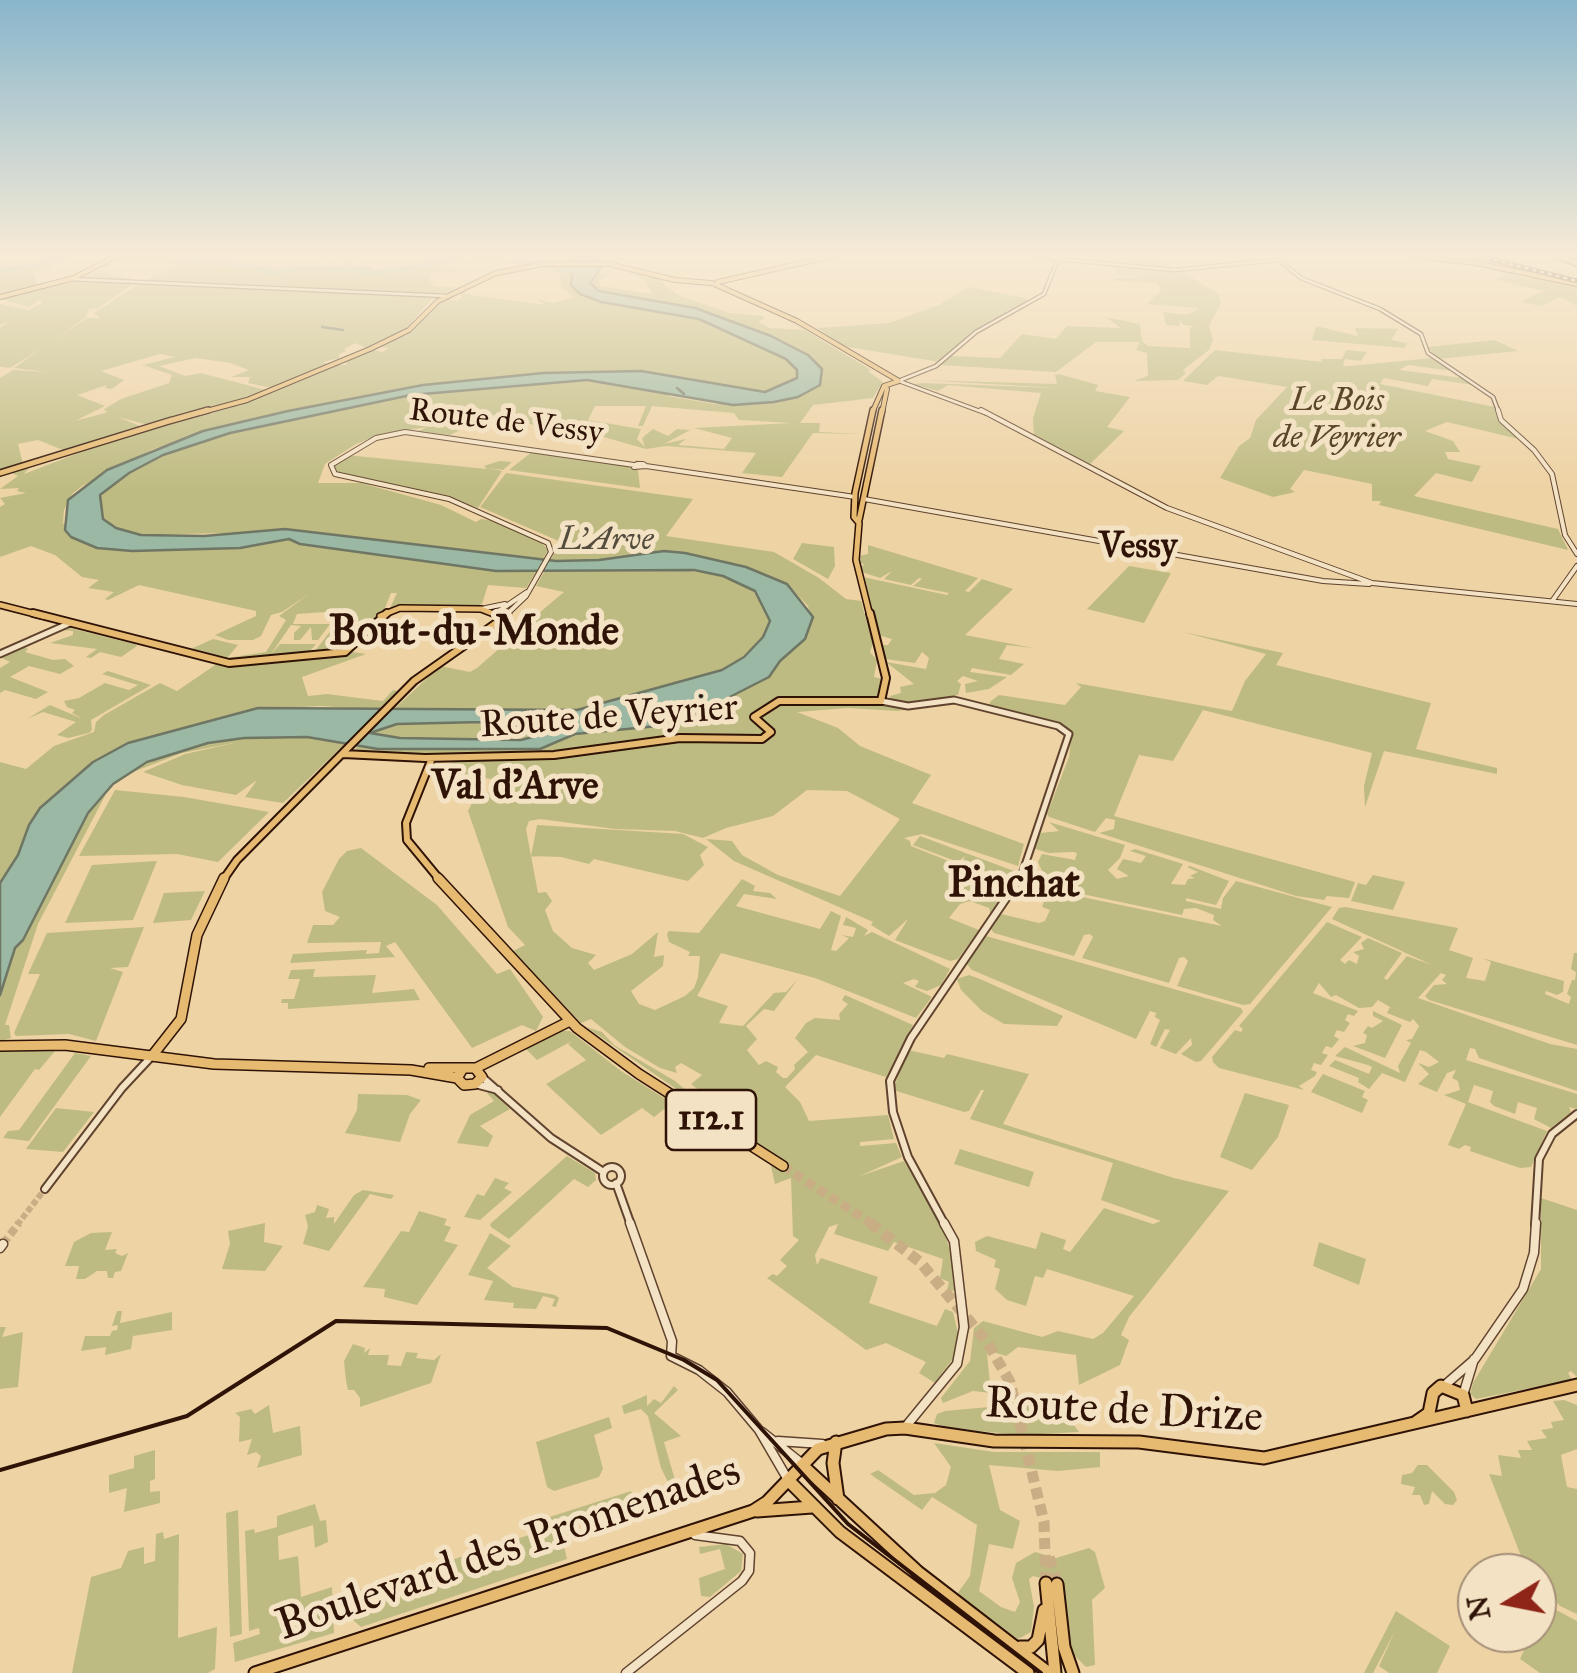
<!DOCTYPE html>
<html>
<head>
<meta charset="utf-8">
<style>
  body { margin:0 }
  #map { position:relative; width:1577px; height:1673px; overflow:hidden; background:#eed3a5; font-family:"IM FELL Great Primer",serif }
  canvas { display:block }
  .north { position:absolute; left:1457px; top:1553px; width:100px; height:100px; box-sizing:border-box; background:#f4e2c4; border:2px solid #a58f78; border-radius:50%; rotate:260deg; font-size:28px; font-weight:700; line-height:40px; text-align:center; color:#2f1306 }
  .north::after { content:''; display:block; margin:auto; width:35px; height:45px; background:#8f2418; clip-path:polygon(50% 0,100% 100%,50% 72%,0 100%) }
</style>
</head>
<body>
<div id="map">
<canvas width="1577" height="1673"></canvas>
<div class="north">N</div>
</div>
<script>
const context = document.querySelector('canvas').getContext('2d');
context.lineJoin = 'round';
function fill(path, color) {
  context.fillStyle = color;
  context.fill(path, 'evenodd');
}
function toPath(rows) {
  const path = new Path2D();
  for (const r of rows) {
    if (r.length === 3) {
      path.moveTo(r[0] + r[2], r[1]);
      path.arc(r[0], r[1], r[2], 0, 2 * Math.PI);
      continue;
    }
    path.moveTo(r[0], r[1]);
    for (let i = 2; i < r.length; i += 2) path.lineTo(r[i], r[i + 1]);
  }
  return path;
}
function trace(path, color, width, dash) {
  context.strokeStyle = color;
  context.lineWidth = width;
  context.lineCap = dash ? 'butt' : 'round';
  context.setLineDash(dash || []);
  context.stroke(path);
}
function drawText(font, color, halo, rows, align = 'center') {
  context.font = font + ' "IM FELL Great Primer",serif';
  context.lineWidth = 10;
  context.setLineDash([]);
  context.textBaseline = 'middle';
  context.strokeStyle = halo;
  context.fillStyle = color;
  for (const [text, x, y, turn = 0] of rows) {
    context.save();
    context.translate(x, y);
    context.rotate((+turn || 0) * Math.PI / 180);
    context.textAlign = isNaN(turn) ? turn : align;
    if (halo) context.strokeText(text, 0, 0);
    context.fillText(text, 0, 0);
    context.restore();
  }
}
fill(toPath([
  [75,256,57,260,49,268,34,273,36,283,43,285,0,295,0,264,15,267,37,264,47,257],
  [120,256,185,256,193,260,223,256,210,260,282,268,339,267,350,257,310,256,356,256,347,266,368,266,375,272,428,266,436,262,427,257,439,256,442,259,438,263,461,271,432,273,429,282,435,283,431,286,465,288,437,294,442,297,431,300,405,330,368,349,355,343,344,349,346,351,338,355,340,358,323,362,329,365,272,388,248,383,250,377,231,377,249,370,230,363,196,358,159,366,185,376,201,373,266,390,222,406,185,412,148,425,118,417,140,426,68,452,38,440,18,444,23,464,0,469,0,378,13,370,49,372,14,368,41,349,10,368,0,367,0,328,9,321,0,325,0,304,28,310,42,303,39,300,29,307,0,299,84,279],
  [129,258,181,265,145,280,94,313,101,318,87,318,58,337,86,317,89,309,98,308,138,281,100,271,106,267,137,274,108,267,119,259],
  [160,354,175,357,143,365,172,375,169,383,121,399,103,410,107,411,105,413,75,421,105,406,77,395,107,385,105,388,112,389,124,380,101,371],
  [1124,256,1151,256,1173,268,1170,270,1181,271,1219,294,1221,303,1209,326,1213,340,1209,350,1183,370,1186,373,1178,380,1134,381,1148,376,1147,353,1136,350,1140,342,1096,342,1056,372,940,365,951,356,1000,358,1022,334,1056,339,1067,326,1121,328,1105,317,1140,324,1142,341,1148,346,1190,348,1190,328,1194,326,1184,325,1179,320,1180,326,1166,325,1163,312,1187,315,1200,308,1147,304,1161,290,1157,283,1115,281,1114,278,1144,277,1115,275,1117,271,1111,265,1139,269],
  [1405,256,1453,259,1501,269,1528,279,1536,276,1577,285,1577,306,1560,297,1541,306,1520,302,1544,291,1495,280,1504,274,1483,266],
  [575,264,571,281,583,296,700,319,786,359,797,370,798,376,791,384,765,392,641,371,543,373,388,391,246,421,153,449,82,486,72,494,64,510,63,523,97,548,188,550,290,539,304,545,449,565,536,572,526,588,488,585,482,604,476,606,390,608,397,593,391,593,385,608,354,644,342,650,315,651,339,620,340,611,297,614,293,624,330,624,318,640,312,640,311,627,300,640,294,640,294,633,301,626,291,625,271,654,280,644,316,644,308,653,229,660,193,651,193,648,213,639,238,645,227,658,266,652,286,620,279,616,309,594,282,612,271,615,261,636,253,640,228,640,215,635,256,616,256,611,139,585,108,600,105,599,114,592,88,588,99,580,82,577,55,555,31,546,0,557,0,507,5,504,0,498,26,493,17,491,19,488,0,489,18,476,10,472,29,468,24,474,110,441,230,407,336,365,346,365,347,361,373,350,383,352,388,348,380,347,410,333,438,303,453,296,450,300,456,301,462,298,460,293,466,291,464,294,546,305,536,299,553,303,574,297,562,288,560,275,545,266,482,282,533,266],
  [638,272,680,282,709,283,714,285,660,281,678,295,729,313,762,316,765,318,758,322,769,328,803,330,780,315,871,370,868,371,883,382,873,398,813,405,800,423,820,423,819,432,862,434,813,433,782,477,742,473,756,453,666,446,646,449,586,432,551,429,491,415,450,435,419,431,427,427,381,434,356,444,325,464,318,483,361,483,441,505,476,522,481,519,496,521,541,542,548,550,543,559,308,531,141,535,116,528,103,519,100,495,129,473,163,455,230,433,412,395,567,380,618,384,608,380,627,377,658,381,666,386,668,396,714,404,788,400,808,355,759,332,686,306,610,295,590,283,598,273,610,274,599,281,600,286,653,294,643,279,628,273],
  [595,406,646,406,638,426,643,426,652,406,734,413,739,420,792,423,694,428,732,438,724,449,678,445,686,439,664,444,690,430,677,429,668,436,653,429,642,438,645,447,637,439,641,429,588,420],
  [968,287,1026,298,1027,303,971,333,940,362,842,346,817,328,889,323,939,305],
  [1316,326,1358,336,1355,328,1398,329,1391,340,1407,343,1405,348,1312,340],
  [1495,340,1518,351,1438,359,1427,347],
  [1215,350,1322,362,1321,359,1342,359,1346,350,1367,352,1361,361,1345,359,1343,366,1350,366,1432,358,1452,371,1408,365,1399,370,1462,378,1474,385,1432,379,1428,386,1384,378,1380,384,1495,407,1499,422,1519,439,1447,422,1425,431,1453,441,1460,452,1445,452,1448,459,1481,466,1472,482,1436,473,1414,496,1558,529,1568,550,1379,505,1381,501,1372,501,1372,484,1329,475,1304,470,1290,489,1295,492,1273,497,1220,478,1239,446,1250,438,1256,420,1287,387,1218,376,1207,385,1183,381],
  [1059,374,1098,385,1095,391,1130,397,1107,427,1124,431,1090,464,1034,438,1033,418,1041,393,948,385,938,391,912,384,923,383,1059,388,921,380,1057,384,1055,375],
  [533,451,630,466,638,470,640,488,509,470],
  [346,455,487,469,484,466,499,461,512,462,503,470,488,468,502,471,478,508,435,493,332,471,332,466],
  [506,473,693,499,666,536,774,552,819,578,846,599,861,601,873,644,870,652,877,660,874,677,882,679,878,697,863,701,863,704,910,708,948,703,897,711,848,708,797,712,838,728,860,746,931,775,912,803,1024,844,1018,866,922,834,904,838,910,841,911,846,956,864,949,873,979,883,987,875,1007,886,1010,883,1007,894,980,886,985,890,982,894,1002,900,991,915,989,908,970,901,960,904,949,918,979,930,958,959,950,961,895,940,908,919,889,936,871,925,873,922,734,861,706,839,732,841,742,855,778,875,840,896,900,819,847,791,807,790,773,816,726,828,703,838,675,831,615,829,540,819,529,821,526,829,538,893,546,892,552,901,545,910,553,931,572,948,596,955,588,963,594,970,632,954,658,932,654,957,664,955,663,966,631,991,639,1004,655,1010,685,996,694,988,698,977,700,956,688,956,690,952,669,942,667,934,669,931,699,933,742,879,755,886,753,891,770,893,777,899,744,894,736,906,820,929,831,911,841,916,831,950,836,951,849,938,841,935,853,937,856,928,843,925,846,917,868,930,864,936,872,932,950,969,941,985,927,991,915,987,919,981,914,979,903,983,932,997,916,1018,815,978,721,953,697,996,728,1006,719,1023,743,1026,774,993,786,992,798,979,774,1011,764,1009,746,1026,757,1039,747,1050,759,1065,766,1061,778,1067,776,1072,783,1078,787,1078,795,1069,794,1065,808,1052,795,1038,806,1023,815,1018,840,1020,839,1014,848,1004,842,1000,845,995,913,1025,886,1077,816,1055,785,1087,800,1102,809,1121,888,1115,894,1139,860,1142,860,1146,896,1143,902,1157,860,1176,904,1161,942,1224,951,1254,955,1291,947,1290,949,1282,940,1278,943,1259,894,1242,888,1251,834,1234,838,1224,829,1227,815,1255,817,1265,821,1258,878,1277,869,1303,937,1326,945,1309,953,1312,959,1338,954,1357,935,1383,919,1373,926,1362,886,1343,866,1350,767,1278,773,1274,777,1276,787,1266,780,1260,799,1240,793,1236,791,1178,775,1184,771,1166,782,1170,784,1163,586,1027,602,1032,614,1045,675,1081,700,1102,706,1096,691,1084,702,1075,681,1063,675,1067,677,1073,660,1068,625,1047,591,1019,581,1023,513,951,525,945,508,927,468,811,477,793,497,792,502,781,461,774,446,767,454,761,530,758,530,752,420,754,355,750,357,747,540,749,575,734,658,726,714,705,769,677,779,661,805,639,812,621,808,606,787,584,746,567,664,551,599,560,550,560,561,542,480,507],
  [802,543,834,547,835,566,828,579,793,559],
  [868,545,978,578,965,591,969,592,982,579,1013,589,965,635,1033,648,1007,645,999,659,1024,664,1011,675,972,668,970,672,1007,677,989,689,966,693,965,684,978,681,963,676,957,681,961,684,958,695,908,705,892,702,890,696,901,693,900,687,914,684,886,662,926,669,929,658,922,652,915,663,885,659,881,645,888,645,892,639,878,635,863,577,947,595,949,593,913,586,922,579,919,578,911,585,884,579,892,571,880,578,862,572,861,566,865,565,860,563,859,556,868,554],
  [1129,566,1171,573,1144,623,1087,609],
  [665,569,717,574,749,587,762,601,770,620,763,637,744,657,722,670,577,710,392,711,440,666,470,672,477,668,518,632,514,630,520,624,527,618,532,619,564,592,536,586,544,572],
  [69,628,135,644,137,646,121,657,100,652,91,658,86,657,97,649,50,643,73,635,73,631,62,630],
  [1183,632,1283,653,1276,665,1431,703,1416,749,1497,768,1497,774,1384,751,1365,807,1364,786,1372,753,1203,710,1173,761,1139,755,1114,816,1355,882,1349,898,1327,896,1324,900,1296,896,1099,833,1114,829,1115,820,1106,818,1095,832,1049,817,1047,814,1069,757,1072,731,988,707,991,701,999,695,1065,705,1081,687,1076,683,1232,711,1245,681,1266,654],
  [24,647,28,649,25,652,53,660,65,659,74,666,60,674,29,666,10,677,48,692,36,699,5,690,0,693,0,668,10,662,0,657],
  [353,652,366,654,302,677,308,696,327,694,383,701,393,690,398,691,378,710,321,706,246,710,128,744,93,762,43,806,29,825,20,854,0,883,0,762,26,769,54,746,94,732,96,722,104,715,160,683,177,691,218,663,228,667,293,661],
  [108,671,151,685,91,720,92,730,89,733,68,738,57,735,76,722,43,712,27,719,50,705,83,719,72,713,75,710,67,707,64,701,79,698,105,683,129,690,138,685,102,674],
  [482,722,524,730,542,728,551,733,512,740,400,738,370,733,397,724],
  [253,737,305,737,345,744,283,803,245,797,257,780,236,795,182,785,143,772,185,754,238,742,182,753,128,774,158,758,208,743],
  [115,790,184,797,269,812,218,862,177,854,79,856],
  [106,794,38,924,5,1025,9,1025,11,1038,0,1041,0,996,15,948,24,940,88,813],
  [1049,822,1125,845,1120,858,1108,870,1117,879,1129,876,1117,869,1123,859,1141,863,1146,856,1130,851,1135,849,1183,864,1171,884,1185,885,1188,879,1195,878,1190,876,1198,872,1187,867,1190,866,1229,881,1216,905,1186,898,1186,901,1221,909,1223,898,1236,881,1332,907,1250,1004,1243,1005,1177,986,1188,961,1184,957,1179,958,1169,983,1082,958,1093,937,1090,934,1084,935,1074,956,994,933,990,928,1001,914,1039,923,1045,921,1050,910,1042,907,1044,901,1051,902,1053,891,1222,926,1213,920,1214,915,1196,908,1184,909,1182,915,1025,882,1028,868,1042,871,1038,862,1042,854,1075,860,1077,853,1073,852,1049,853,1032,848,1041,833,1059,831],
  [537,825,683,834,708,847,700,855,704,865,688,881,594,859,589,864,561,857,531,856],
  [920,836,1014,871,1017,874,1015,879,991,873,962,863,965,856,958,862,913,845],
  [361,848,437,905,497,974,510,969,543,1017,536,1031,522,1025,472,1048,395,942,386,946,395,957,290,963,293,954,367,950,366,954,379,953,381,942,307,943,313,925,333,925,340,917,325,911,322,892,339,859,347,851],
  [157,861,133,920,65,923,92,865],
  [1373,875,1405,882,1393,910,1351,901,1358,883,1366,885],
  [205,891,191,920,153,923,164,893],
  [1345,907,1458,928,1449,950,1473,958,1466,978,1485,981,1491,962,1482,958,1564,981,1563,992,1557,995,1546,991,1545,994,1569,1004,1571,997,1567,994,1572,980,1575,980,1576,972,1571,969,1574,953,1577,953,1577,1045,1429,1000,1425,996,1434,985,1447,984,1442,980,1446,975,1441,973,1418,998,1550,1044,1577,1049,1577,1091,1479,1058,1475,1049,1470,1048,1466,1060,1577,1094,1577,1109,1569,1107,1571,1112,1551,1128,1534,1119,1537,1108,1518,1102,1515,1114,1494,1106,1490,1102,1493,1091,1474,1085,1468,1102,1547,1131,1531,1167,1520,1168,1470,1151,1471,1147,1465,1145,1459,1149,1448,1145,1466,1104,1444,1095,1460,1090,1458,1081,1452,1078,1456,1070,1447,1073,1437,1092,1418,1084,1429,1074,1418,1063,1429,1067,1439,1062,1426,1052,1420,1050,1405,1082,1382,1073,1369,1089,1358,1082,1359,1078,1329,1066,1335,1060,1369,1074,1372,1067,1368,1065,1335,1056,1345,1047,1400,1073,1398,1066,1411,1043,1406,1040,1412,1039,1419,1026,1413,1019,1410,1022,1387,1013,1390,1007,1378,1000,1372,1007,1359,1008,1336,995,1331,997,1319,983,1313,993,1358,1011,1354,1016,1348,1014,1345,1020,1350,1023,1344,1032,1337,1030,1334,1036,1339,1039,1332,1048,1326,1046,1322,1053,1328,1055,1321,1065,1314,1063,1311,1070,1317,1072,1315,1076,1299,1086,1304,1090,1219,1068,1213,1062,1212,1057,1235,1030,1241,1032,1243,1029,1239,1026,1327,922,1362,937,1340,960,1345,964,1349,960,1357,964,1359,956,1353,952,1364,949,1361,943,1368,938,1402,953,1384,978,1387,980,1407,956,1432,965,1332,919,1339,908],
  [144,927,128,967,110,968,123,972,96,1041,69,1034,16,1036,14,1033,40,974,28,974,47,933],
  [986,936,1241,1008,1243,1012,1201,1061,1196,1062,1181,1054,1192,1045,1191,1038,1176,1054,1160,1048,1170,1030,1165,1029,1156,1047,1150,1044,1160,1020,1155,1017,1156,1013,1150,1011,1136,1039,972,970,965,962],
  [315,969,313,977,376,975,372,993,414,989,420,1000,288,1009,288,1003,281,1003,282,999,294,999,300,979,288,979,291,970],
  [969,975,980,979,1063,1016,1057,1026,1004,1024,982,1011,961,990,957,979],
  [1373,1011,1402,1025,1385,1058,1353,1046,1365,1043,1367,1035,1363,1033,1368,1026,1372,1028,1383,1021,1373,1016],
  [560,1031,570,1031,621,1071,672,1103,654,1117,642,1108,601,1135,546,1084,586,1060,568,1044,572,1041,537,1060,525,1048],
  [0,1050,55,1051,39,1070,35,1069,0,1117],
  [908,1050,944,1058,947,1054,1029,1074,1003,1124,1174,1178,1229,1191,1129,1317,1121,1335,1129,1340,1120,1365,1079,1385,1076,1355,1018,1347,1006,1356,993,1352,987,1354,991,1393,973,1391,943,1403,941,1398,970,1361,974,1328,983,1321,1042,1337,1058,1331,1093,1339,1103,1333,1134,1296,1047,1269,1043,1278,1035,1276,1026,1306,1007,1300,995,1289,1000,1269,994,1267,996,1260,976,1251,975,1242,987,1236,1036,1249,1041,1232,1066,1240,1063,1249,1070,1252,1104,1208,1153,1224,1161,1221,1101,1200,1113,1163,970,1119,984,1090,981,1090,969,1111,964,1112,893,1090],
  [75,1053,91,1056,29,1141,3,1138,8,1131,19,1130],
  [1323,1074,1365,1091,1362,1097,1368,1100,1362,1113,1311,1092],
  [491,1091,510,1109,480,1126,493,1136,488,1147,457,1143,470,1115,494,1101,487,1093],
  [1245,1093,1289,1105,1278,1137,1252,1170,1220,1157],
  [358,1094,407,1095,421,1100,410,1114,400,1142,345,1133,357,1110],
  [56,1108,94,1112,63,1152,26,1149],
  [960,1149,1034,1172,1029,1187,954,1164],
  [567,1156,595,1173,596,1180,588,1187,574,1179,509,1239,491,1227,490,1224],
  [495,1178,509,1183,504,1188,512,1192,480,1220,464,1217,477,1194,484,1196],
  [363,1190,394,1195,391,1199,370,1194,329,1251,303,1244,308,1226,305,1215,315,1212,317,1205,329,1209,326,1218,334,1217,334,1224,354,1195],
  [1541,1198,1577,1210,1577,1377,1571,1371,1568,1373,1572,1380,1476,1399,1470,1394,1473,1383,1541,1269],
  [419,1211,447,1219,444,1225,451,1227,444,1241,458,1245,417,1305,384,1297,385,1289,363,1287,401,1231,409,1232],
  [265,1223,264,1242,283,1246,265,1271,222,1269,230,1244,228,1231],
  [112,1232,105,1250,117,1249,115,1253,122,1256,128,1253,121,1271,115,1272,113,1278,108,1278,107,1271,97,1271,85,1279,76,1279,79,1266,65,1266,74,1242,91,1233],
  [490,1233,511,1246,487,1268,513,1287,555,1295,559,1298,556,1307,552,1306,555,1299,543,1296,536,1309,513,1308,514,1303,484,1300,493,1281,468,1275],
  [1319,1242,1366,1259,1359,1285,1313,1266],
  [117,1311,122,1311,120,1323,172,1312,172,1330,133,1336,131,1349,105,1355,106,1347,81,1351,85,1336,110,1336,112,1331,117,1330,118,1325,112,1326],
  [0,1327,6,1327,2,1337,23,1332,18,1387,0,1389],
  [353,1344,365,1348,364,1353,370,1348,368,1355,389,1355,387,1365,401,1366,406,1352,418,1353,416,1358,434,1360,441,1354,431,1383,360,1407,360,1398,354,1390,348,1390,346,1381,344,1361],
  [674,1386,678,1390,654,1413,681,1436,664,1442,677,1487,648,1496,647,1491,669,1484,661,1468,648,1416,641,1409,624,1414,622,1406,647,1395,647,1406,654,1399,661,1403],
  [1564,1400,1577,1405,1577,1449,1561,1455,1567,1487,1577,1489,1577,1614,1560,1606,1538,1584,1537,1573,1531,1573,1521,1556,1489,1474,1502,1476,1498,1455,1521,1458,1518,1450,1532,1450,1527,1441,1547,1438,1541,1430,1553,1428,1551,1422,1564,1420,1553,1401],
  [1056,1401,1079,1432,1021,1435,947,1428,934,1423,937,1414,945,1411],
  [269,1405,273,1433,300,1426,302,1455,257,1468,261,1456,256,1452,247,1455,252,1439,239,1442,240,1417,235,1413,251,1409,255,1414],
  [609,1417,612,1428,594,1435,603,1469,599,1477,554,1491,547,1487,536,1442],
  [934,1443,994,1452,1100,1452,1100,1467,1058,1471,989,1465,1000,1510,1020,1521,1013,1549,989,1544,979,1591,1001,1607,1015,1612,1020,1602,1012,1578,1016,1563,1035,1552,1056,1558,1089,1548,1095,1552,1105,1588,1092,1600,1095,1665,1086,1667,1072,1653,1062,1584,1033,1576,1029,1579,1034,1607,1031,1632,1018,1639,957,1594,970,1576,977,1525,932,1497,922,1510,870,1474,878,1470,914,1495,935,1493,946,1485,951,1467],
  [155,1450,155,1479,150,1481,150,1492,160,1491,160,1503,124,1512,127,1488,109,1493,109,1475,134,1468,134,1456],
  [1427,1465,1454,1492,1457,1500,1453,1505,1445,1504,1432,1491,1429,1504,1424,1505,1420,1495,1412,1495,1415,1487,1401,1484,1402,1475,1412,1473,1418,1465],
  [631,1491,635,1504,560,1529,567,1559,361,1627,354,1621,352,1592,535,1533,537,1521],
  [315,1504,320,1521,326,1520,328,1542,315,1548,313,1525,278,1536,279,1560,298,1556,301,1597,332,1587,334,1633,235,1662,233,1643,260,1634,259,1628,249,1631,245,1531,254,1529,255,1533,277,1527,277,1516],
  [238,1510,242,1634,230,1637,226,1513],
  [163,1532,164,1539,179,1534,178,1638,217,1627,215,1669,208,1673,72,1673,91,1577,121,1568,128,1551,144,1547,144,1564,155,1561,156,1534],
  [726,1544,743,1554,741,1571,710,1597,701,1596,699,1578,725,1569,720,1549,700,1554,699,1547],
  [1545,1604,1577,1621,1577,1673,1540,1673,1520,1659,1532,1633,1537,1633],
  [1396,1611,1450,1646,1437,1673,1389,1673,1379,1666,1395,1631,1373,1673,1364,1673]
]), '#bebb82');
const water = toPath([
  [574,256,597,256,601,268,590,283,599,291,695,308,771,336,808,355,822,369,820,385,798,397,774,402,733,405,587,380,411,395,230,433,163,455,129,473,100,495,103,519,116,528,141,535,204,536,285,529,556,561,599,560,664,551,685,553,746,567,787,584,813,617,805,639,780,661,769,677,714,705,658,726,575,734,540,749,378,749,307,737,244,738,208,743,147,762,113,784,88,813,23,940,15,948,0,995,0,883,18,855,29,825,40,808,93,762,128,743,258,708,577,710,722,670,744,657,763,637,770,621,755,591,723,576,694,570,496,571,300,544,289,539,240,548,132,551,97,548,71,537,65,530,68,500,107,470,203,431,288,411,423,385,543,373,641,371,765,392,797,378,797,370,786,359,699,319,601,302,580,294,571,285,574,256],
  [482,722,551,732,521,740,400,738,370,733,397,724,482,722]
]);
fill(water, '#9ab8a3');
trace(water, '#6f7664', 2.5);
trace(toPath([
  [322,327,343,330],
  [677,388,684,394]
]), '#6f7664', 2.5);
trace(toPath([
  [179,256,189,261,254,267,272,273,300,268,370,269,358,272,364,274,424,266,460,256],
  [477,256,501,256],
  [517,256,517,262,553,262,557,269,572,271],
  [0,270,42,265,45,259,63,256]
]), '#9ab8a3', 5);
trace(toPath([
  [17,1225,45,1189]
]), '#c8ad85', 6, [6, 2.5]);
trace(toPath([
  [3,1244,19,1223]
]), '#c8ad85', 8, [8, 4]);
trace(toPath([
  [783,1166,874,1225]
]), '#c8ad85', 9, [9, 5]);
trace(toPath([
  [870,1223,920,1262,987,1342,1010,1382,1044,1522,1046,1583],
  [1049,1557,1057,1584]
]), '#c8ad85', 11, [11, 6]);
const minorFar4 = toPath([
  [1035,256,1052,257],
  [1053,257,1058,257,1060,259,1051,258,1053,257],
  [1059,259,1174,270,1279,260,1301,278,1380,309,1421,334,1428,353,1493,397,1499,413],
  [71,279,447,296],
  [901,380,936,366,976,332,1044,294,1058,259],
  [899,381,985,413]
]);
const minorFar3 = toPath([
  [981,410,1167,508,1372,583,1577,604],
  [1498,410,1501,420,1534,450,1552,474,1565,535,1577,554],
  [637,464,643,464,646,466,634,467,637,464],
  [646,466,855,497],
  [864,499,1323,581,1369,584],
  [1553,600,1577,566],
  [481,609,505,604],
  [496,613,527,592],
  [505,616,526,596,551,552,548,543,449,499,335,474,331,465,376,438,405,432,634,465]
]);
const minorFar2 = toPath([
  [502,619,508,613],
  [0,654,70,623],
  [881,701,908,706,954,700,1058,726,1069,734,1020,880]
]);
const minorFar1 = toPath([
  [482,1077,551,1138,602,1171],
  [475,1084,498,1090],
  [612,1176,9],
  [616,1183,631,1225],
  [45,1189,122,1088,150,1058],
  [945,1225,908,1157,893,1112,890,1081,911,1038,1020,878],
  [1535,1225,1539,1159,1552,1134,1577,1114]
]);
const minor = toPath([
  [630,1223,672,1341,671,1356,699,1370,727,1392,759,1430,787,1478],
  [0,1248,3,1244],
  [1445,1385,1475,1359,1523,1289,1534,1253,1536,1223],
  [1464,1392,1474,1359],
  [907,1425,957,1364,964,1327,954,1241,944,1223],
  [762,1432,800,1462],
  [778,1441,822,1444],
  [626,1673,742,1581,749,1571,750,1553,740,1541,695,1535]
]);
const majorFar4 = toPath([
  [1413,256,1476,263,1577,284],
  [609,264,675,280,711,283],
  [718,282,832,256],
  [712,283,797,321,899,381],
  [0,297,74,278,116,256],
  [199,413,247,400,370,349,409,330,438,301,496,273,544,264,612,264],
  [872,413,884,386,899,381],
  [882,413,887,389]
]);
const majorFar3 = toPath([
  [169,421,208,410],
  [0,473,172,420],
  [859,520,882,410],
  [0,605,43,616],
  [380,616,400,608,481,609,499,616],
  [870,616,856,560,859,523,854,517,855,493,873,410]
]);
const majorFar2 = toPath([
  [33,613,229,663,345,652,387,613],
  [496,613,502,619],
  [343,754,425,758,554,755,680,738,762,739,771,732,754,717,779,701,881,701,886,678,870,613],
  [432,758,406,823,407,840,440,880],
  [223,880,237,860,414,681,502,619]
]);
const majorFar1 = toPath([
  [438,878,577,1028,639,1074,783,1166],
  [0,1046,65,1045,214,1064,411,1070,457,1078],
  [152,1056,181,1019,197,935,224,878],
  [429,1068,475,1068,482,1077,475,1084,464,1085,457,1078,462,1070],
  [476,1068,570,1021]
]);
const major = toPath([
  [1416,1422,1429,1413,1433,1393,1441,1386,1463,1395,1467,1411],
  [836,1442,833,1463,838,1499],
  [802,1465,918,1572,1049,1673],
  [788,1480,840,1532,1028,1673],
  [757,1511,812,1507],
  [1046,1583,1055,1673],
  [1057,1584,1064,1647,1073,1673],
  [1020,1647,1031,1647,1038,1640,1044,1610],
  [255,1673,753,1511,767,1502,818,1449,886,1429,905,1428,994,1441,1139,1442,1264,1458,1577,1385]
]);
const highway = toPath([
  [1557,256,1577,263]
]);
trace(minorFar4, '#5f432e', 5);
trace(minorFar3, '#5f432e', 6);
trace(minorFar2, '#5f432e', 9);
trace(minorFar1, '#5f432e', 10);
trace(minor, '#5f432e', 11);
trace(majorFar4, '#2f1306', 6);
trace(majorFar3, '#2f1306', 8);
trace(majorFar2, '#2f1306', 10);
trace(majorFar1, '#2f1306', 12);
trace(major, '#2f1306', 15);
trace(highway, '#2f1306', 8);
trace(minorFar4, '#f4e2c4', 2.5);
trace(minorFar3, '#f4e2c4', 4);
trace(minorFar2, '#f4e2c4', 5);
trace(minorFar1, '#f4e2c4', 6);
trace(minor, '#f4e2c4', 8);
trace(majorFar4, '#e7ba72', 4);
trace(majorFar3, '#e7ba72', 5);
trace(majorFar2, '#e7ba72', 6);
trace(majorFar1, '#e7ba72', 9);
trace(major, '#e7ba72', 11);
trace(highway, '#e7ba72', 5);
trace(toPath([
  [0,1470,187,1416,336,1321,607,1328,684,1360,717,1380,848,1524,1041,1673]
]), '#2f1306', 4);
const rail = toPath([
  [1478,256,1577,281]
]);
trace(rail, '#2f1306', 5);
trace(rail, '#f4e2c4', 2.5, [4]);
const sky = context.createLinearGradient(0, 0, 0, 490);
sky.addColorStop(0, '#89b6cc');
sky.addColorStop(0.52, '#f7ebd6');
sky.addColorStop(1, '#f7ebd600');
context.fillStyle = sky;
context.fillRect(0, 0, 1577, 490);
drawText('italic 32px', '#5a452b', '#f4e2c4', [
  ["Le Bois",1337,402],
  ["de Veyrier",1337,439]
]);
drawText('32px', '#2f1306', '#f4e2c4', [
  ["Route de Vessy",506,423,7]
]);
drawText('italic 32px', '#544d3d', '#f4e2c4', [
  ["L'Arve",606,541]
]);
drawText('bold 35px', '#2f1306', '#f4e2c4', [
  ["Vessy",1138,548]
]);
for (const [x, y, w] of [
  [711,1120,90]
]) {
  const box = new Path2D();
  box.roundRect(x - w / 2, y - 30, w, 60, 8);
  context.fillStyle = '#f4e2c4';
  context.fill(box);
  trace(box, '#2f1306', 2.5);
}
drawText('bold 35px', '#2f1306', null, [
  ["112.1",711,1120]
]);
drawText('38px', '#2f1306', '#f4e2c4', [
  ["Route de Veyrier",609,718,-4]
]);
drawText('bold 40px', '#2f1306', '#f4e2c4', [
  ["Val d'Arve",515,788]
]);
drawText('bold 42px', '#2f1306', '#f4e2c4', [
  ["Bout-du-Monde",474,634],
  ["Pinchat",1014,886]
]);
drawText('45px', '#2f1306', '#f4e2c4', [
  ["Route de Drize",1124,1412,3],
  ["Boulevard des Promenades",509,1550,-19]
]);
</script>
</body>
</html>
